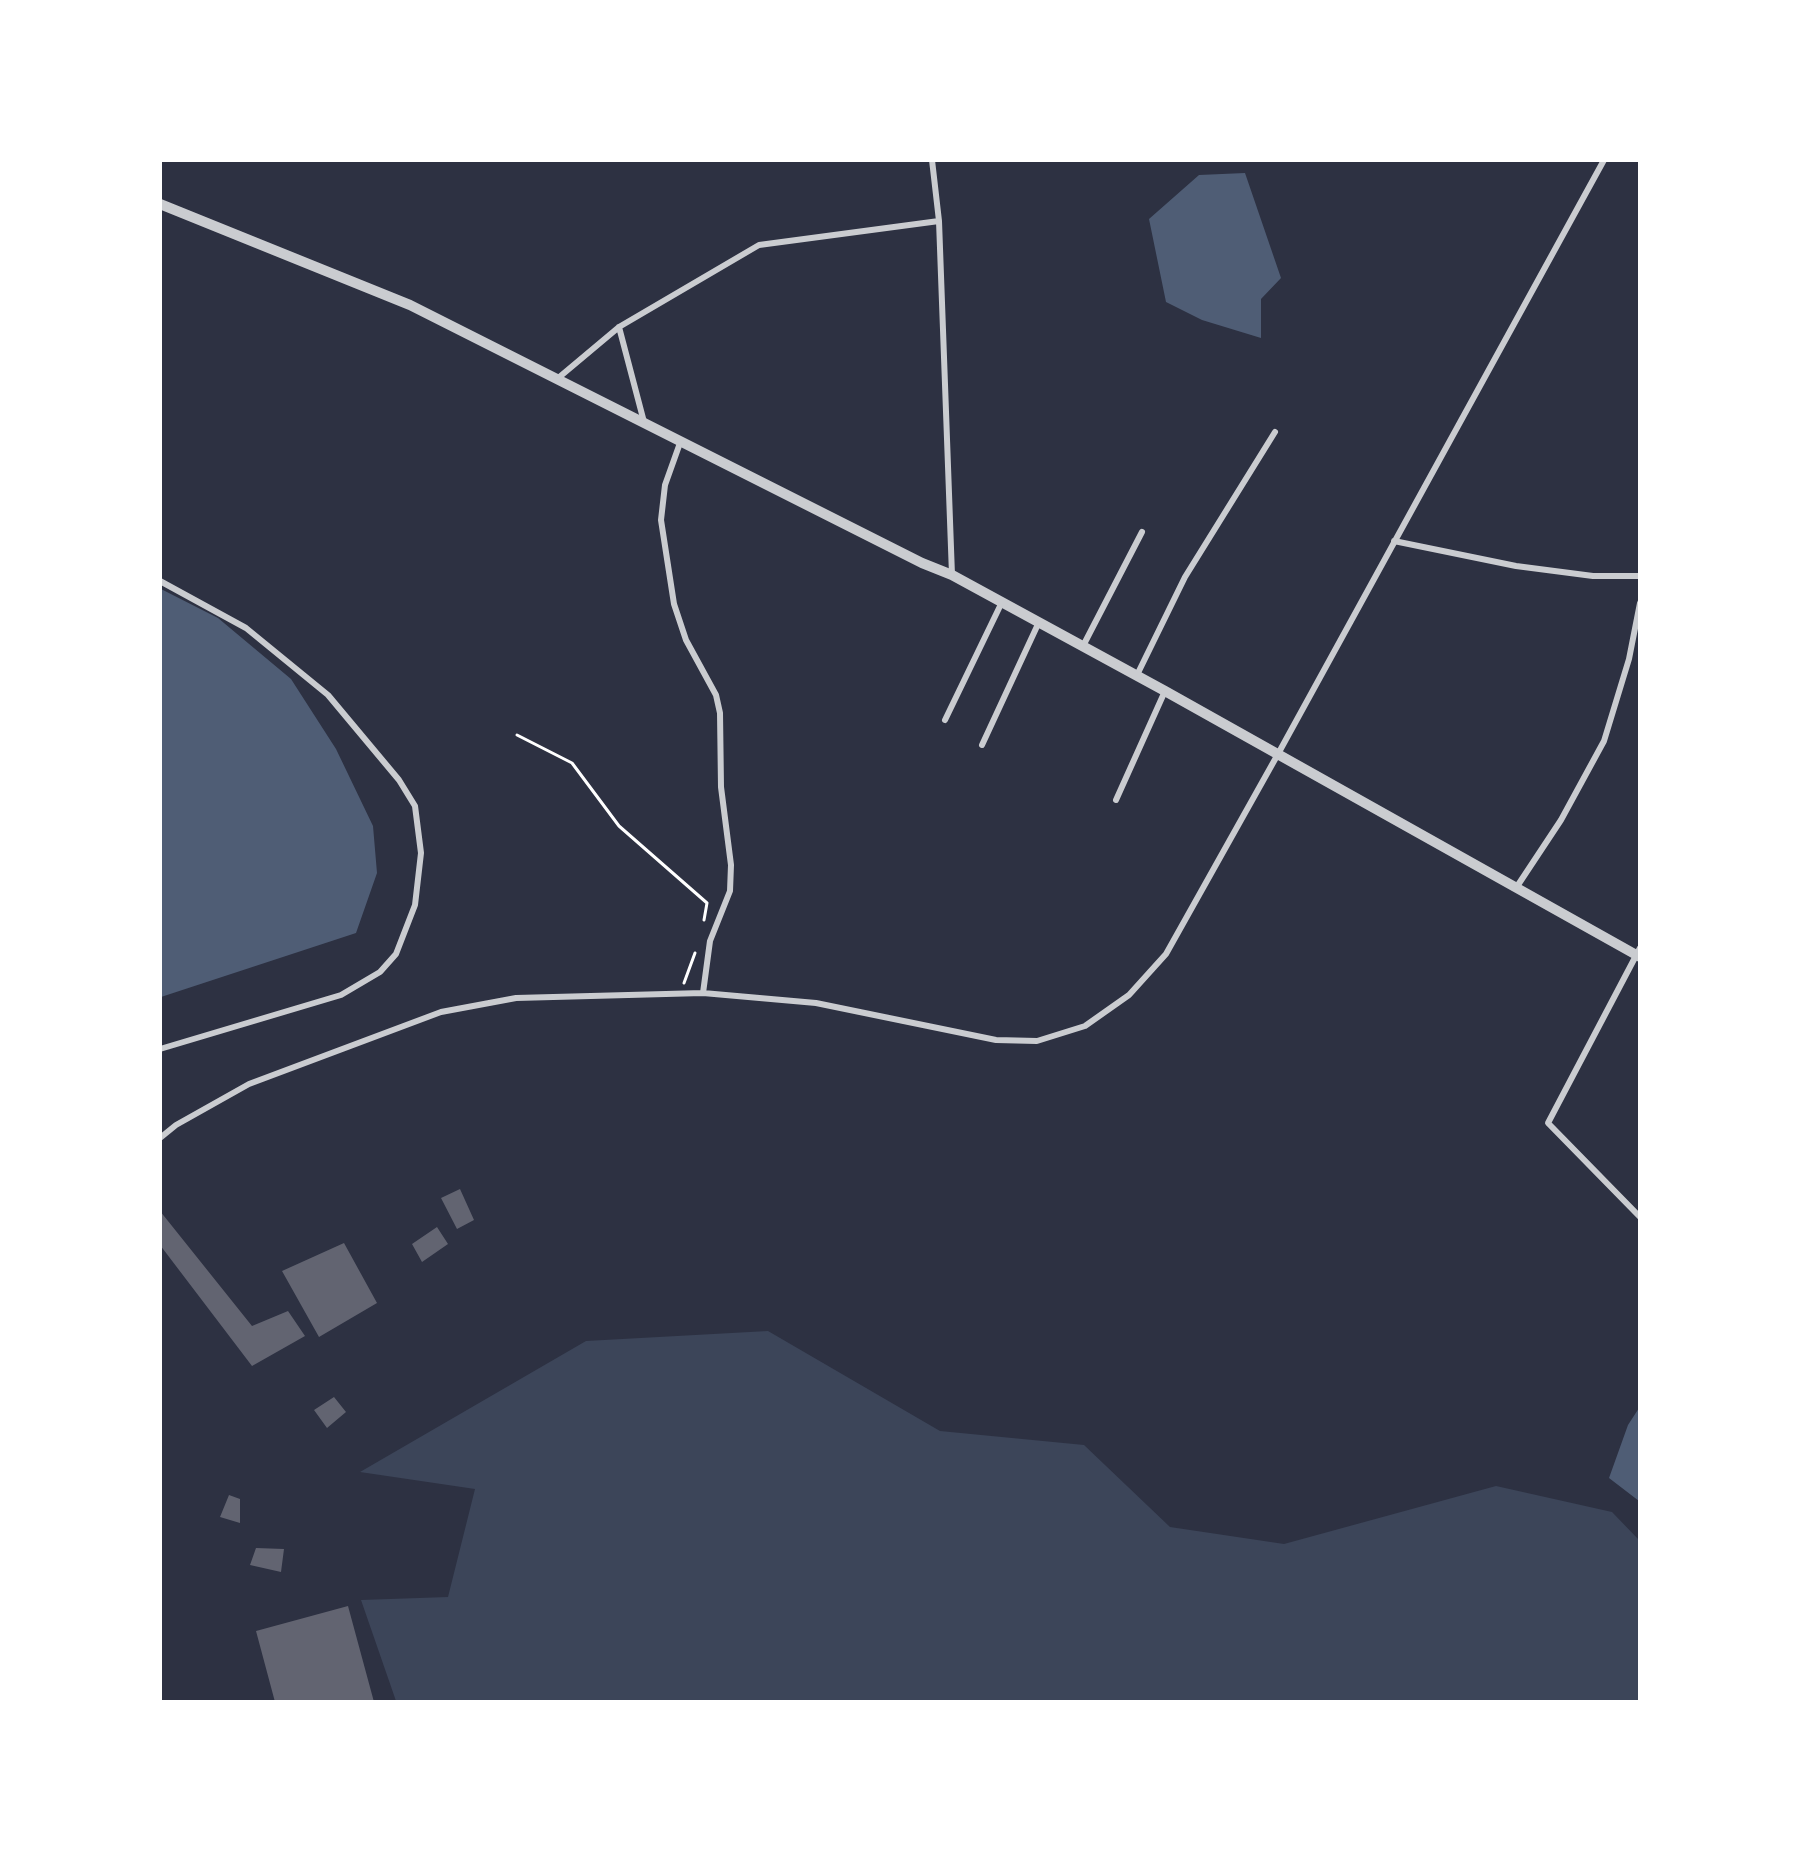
<!DOCTYPE html>
<html>
<head>
<meta charset="utf-8">
<style>
  body { margin:0 }
  #map { position:relative; width:1800px; height:1862px; overflow:hidden; background:#2d3142; font-family:"Exo 2",sans-serif }
  canvas { display:block }
  .frame { position:absolute; inset:0; border:162px solid #fff; pointer-events:none }
</style>
</head>
<body>
<div id="map">
<canvas width="1800" height="1862"></canvas>
<div class="frame"></div>
</div>
<script>
const context = document.querySelector('canvas').getContext('2d');
context.lineJoin = 'round';
function fill(path, color) {
  context.fillStyle = color;
  context.fill(path, 'evenodd');
}
function toPath(rows) {
  const path = new Path2D();
  for (const r of rows) {
    path.moveTo(r[0], r[1]);
    for (let i = 2; i < r.length; i += 2) path.lineTo(r[i], r[i + 1]);
  }
  return path;
}
function trace(path, color, width, dash) {
  context.strokeStyle = color;
  context.lineWidth = width;
  context.lineCap = dash ? 'butt' : 'round';
  context.setLineDash(dash || []);
  context.stroke(path);
}
fill(toPath([
  [768,1331,940,1431,1084,1445,1170,1527,1284,1544,1496,1486,1612,1512,1639,1540,1639,1701,396,1701,361,1600,448,1597,475,1489,360,1472,586,1341]
]), '#3c4559');
fill(toPath([
  [1245,173,1281,278,1261,299,1261,338,1202,320,1166,302,1149,219,1199,175],
  [161,589,218,618,291,679,336,749,373,826,377,873,356,933,161,997],
  [1639,1408,1639,1501,1609,1478,1628,1425]
]), '#4f5d75');
fill(toPath([
  [460,1189,474,1220,457,1229,441,1198],
  [160,1211,252,1326,288,1311,305,1336,252,1366,160,1245],
  [437,1227,448,1244,422,1262,412,1244],
  [344,1243,377,1303,319,1337,282,1271],
  [334,1397,346,1412,327,1428,314,1410],
  [229,1495,240,1499,240,1523,220,1517],
  [256,1548,284,1549,281,1572,250,1565],
  [348,1606,374,1702,275,1702,256,1631]
]), '#626471');
trace(toPath([
  [517,735,572,763,619,826,707,903,704,920],
  [684,983,695,953]
]), '#fff', 3);
trace(toPath([
  [932,160,939,221,952,575],
  [619,327,644,422],
  [557,379,619,327,759,245,939,221],
  [680,443,665,485,661,520,674,604,686,640,716,695,720,713,721,787,731,865,730,891,710,941,703,993],
  [1394,541,1516,566,1593,576,1640,576],
  [160,581,246,628,328,695,399,780,415,806,421,853,415,905,396,954,380,972,341,995,160,1049],
  [1083,646,1142,532],
  [1137,675,1185,577,1275,432],
  [945,720,1002,602],
  [982,745,1039,622],
  [1116,800,1165,691],
  [1516,888,1561,820,1604,741,1629,659,1640,603],
  [1640,948,1548,1123,1640,1217],
  [160,1138,176,1125,249,1084,441,1012,516,998,703,993,816,1003,996,1040,1037,1041,1085,1026,1129,995,1166,954,1278,754,1604,160]
]), '#caccd0', 6);
trace(toPath([
  [160,204,410,305,922,563,952,575,1165,691,1640,957]
]), '#caccd0', 10);
</script>
</body>
</html>
